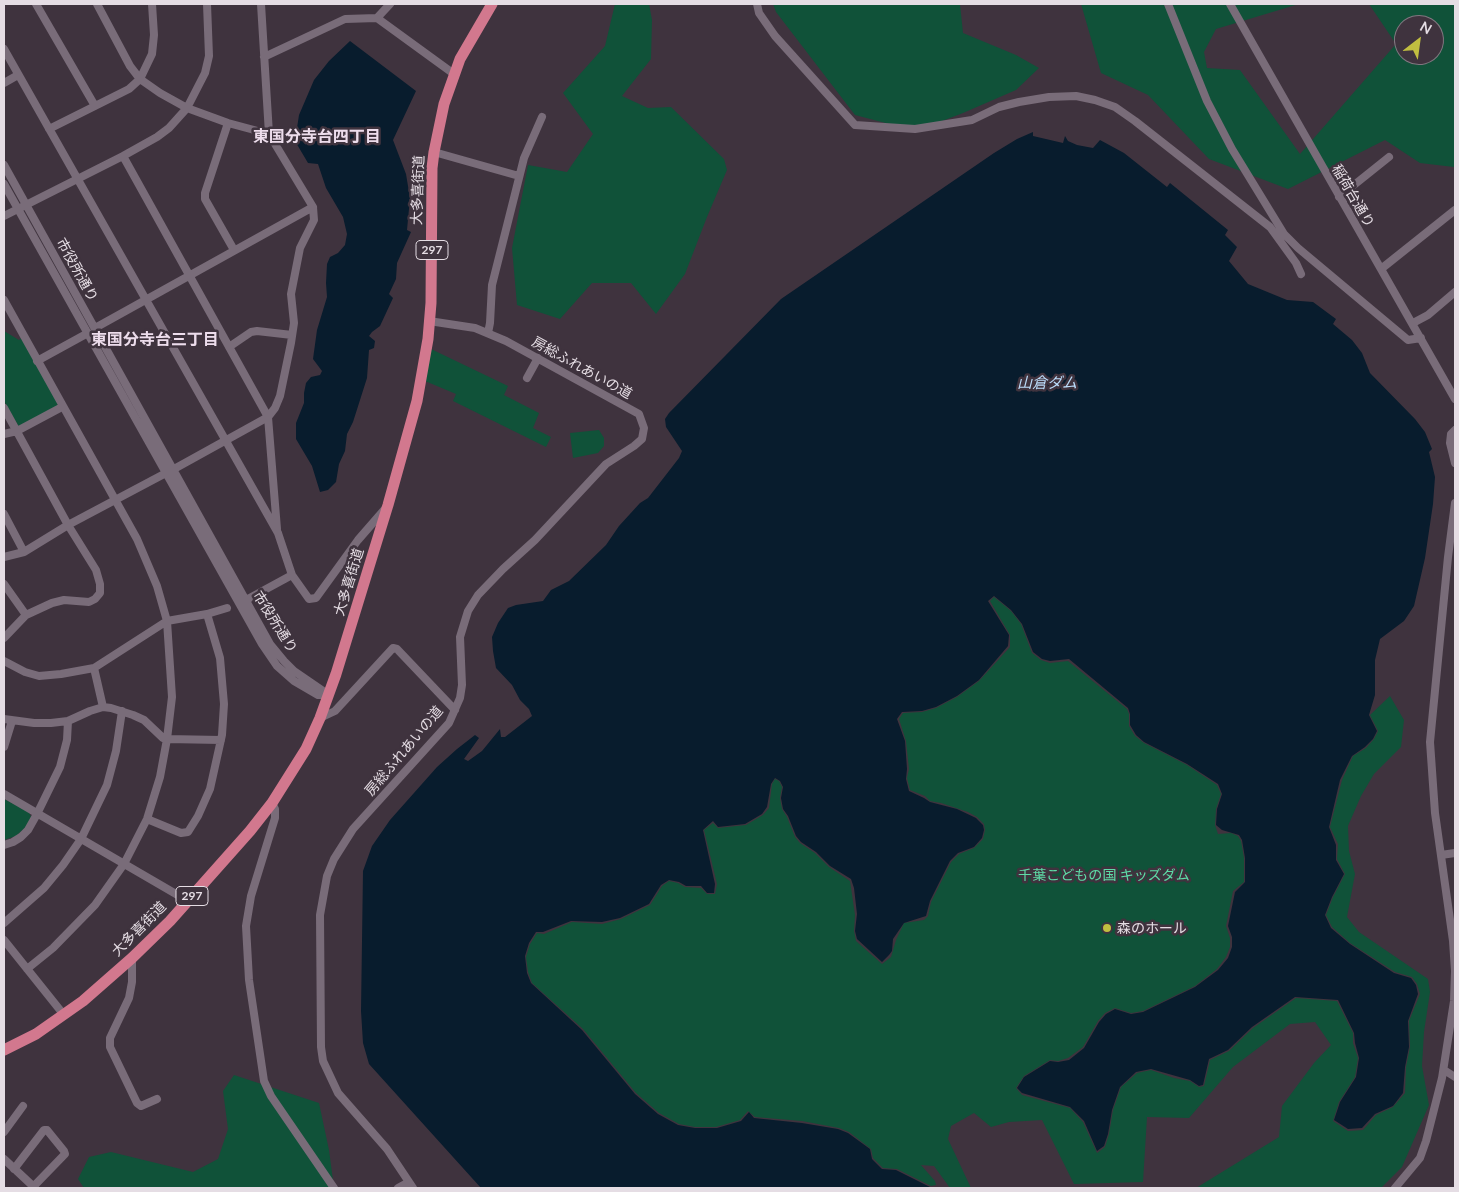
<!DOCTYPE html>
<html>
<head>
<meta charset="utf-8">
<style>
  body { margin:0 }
  #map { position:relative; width:1459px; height:1192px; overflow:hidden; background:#3f333e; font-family:Lato,sans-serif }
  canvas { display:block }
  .frame { position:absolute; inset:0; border:5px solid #e5dde4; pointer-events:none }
  .north { position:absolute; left:1394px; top:15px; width:50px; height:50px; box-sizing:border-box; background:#3f333e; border:1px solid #817780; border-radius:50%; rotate:30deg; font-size:14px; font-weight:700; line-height:20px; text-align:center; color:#e5dde4 }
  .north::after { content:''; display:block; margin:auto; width:18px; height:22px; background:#c1be40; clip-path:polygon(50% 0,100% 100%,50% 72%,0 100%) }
</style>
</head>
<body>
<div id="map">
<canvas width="1459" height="1192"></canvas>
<div class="frame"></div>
<div class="north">N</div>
</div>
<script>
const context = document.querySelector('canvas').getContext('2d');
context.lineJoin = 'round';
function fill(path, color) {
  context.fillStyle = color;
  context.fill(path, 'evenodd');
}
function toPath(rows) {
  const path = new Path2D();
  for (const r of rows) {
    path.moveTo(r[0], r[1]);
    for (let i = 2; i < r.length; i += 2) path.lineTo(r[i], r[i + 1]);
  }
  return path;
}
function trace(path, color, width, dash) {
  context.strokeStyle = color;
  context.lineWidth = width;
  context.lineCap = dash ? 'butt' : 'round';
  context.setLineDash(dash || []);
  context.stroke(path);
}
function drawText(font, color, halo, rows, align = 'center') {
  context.font = font + ' Lato,"Noto Sans JP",sans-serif';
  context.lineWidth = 5;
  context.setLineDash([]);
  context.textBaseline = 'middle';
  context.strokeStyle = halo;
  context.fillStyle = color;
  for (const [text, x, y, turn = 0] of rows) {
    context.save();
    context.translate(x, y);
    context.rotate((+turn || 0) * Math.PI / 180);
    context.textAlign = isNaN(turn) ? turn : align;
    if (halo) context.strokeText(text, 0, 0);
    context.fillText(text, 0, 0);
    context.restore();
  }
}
fill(toPath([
  [615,4,649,4,652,20,651,59,622,96,648,108,671,107,724,159,727,170,707,217,685,274,656,314,631,283,592,283,560,319,517,305,512,248,528,165,567,172,593,134,563,93,605,46],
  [773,4,960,4,963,33,1016,55,1039,68,1016,90,963,113,916,131,855,115,776,12],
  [1081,4,1299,4,1216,29,1204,52,1207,68,1240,70,1300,154,1396,44,1369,4,1455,4,1455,166,1454,167,1420,163,1385,140,1288,189,1209,159,1148,95,1101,73],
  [1404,25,1434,25,1434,55,1404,55],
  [4,331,19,340,21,338,58,403,57,407,19,427,4,401],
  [431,349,508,386,504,395,539,413,533,428,551,437,546,447,453,401,456,394,425,381],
  [599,430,604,438,604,446,598,453,573,458,570,433],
  [994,597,1011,611,1021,624,1032,653,1041,660,1050,663,1068,661,1127,709,1129,714,1129,726,1135,736,1144,743,1187,765,1217,785,1221,794,1216,809,1215,825,1218,834,1231,833,1238,836,1241,841,1244,858,1244,882,1233,891,1226,926,1230,938,1230,947,1226,957,1217,969,1195,986,1143,1011,1131,1013,1115,1008,1105,1013,1098,1021,1083,1047,1068,1058,1058,1061,1050,1060,1024,1076,1016,1088,1022,1095,1070,1108,1083,1122,1097,1153,1105,1147,1109,1134,1113,1110,1121,1087,1137,1073,1151,1070,1174,1078,1190,1081,1199,1087,1204,1086,1210,1060,1229,1051,1253,1028,1296,998,1337,1001,1353,1033,1353,1043,1358,1058,1355,1077,1339,1102,1333,1121,1348,1131,1363,1130,1376,1115,1393,1107,1405,1093,1406,1067,1410,1047,1409,1021,1420,994,1417,984,1412,977,1395,972,1350,943,1332,927,1326,915,1333,897,1345,874,1337,859,1338,844,1330,827,1342,780,1353,756,1366,748,1374,739,1378,731,1370,715,1390,696,1404,720,1401,747,1374,774,1361,796,1348,826,1349,851,1355,874,1347,917,1359,932,1428,979,1430,992,1424,1032,1422,1066,1429,1105,1402,1167,1381,1188,1196,1188,1279,1137,1282,1106,1314,1063,1331,1045,1315,1022,1290,1024,1233,1067,1189,1118,1147,1117,1143,1182,1074,1184,1042,1120,1009,1122,991,1127,974,1113,951,1126,948,1139,971,1188,950,1188,934,1166,921,1165,935,1181,936,1185,931,1186,897,1169,883,1168,873,1158,871,1149,849,1132,839,1128,802,1121,755,1117,748,1111,740,1120,716,1127,695,1127,679,1124,659,1113,636,1093,583,1029,532,983,528,972,526,957,530,944,537,933,544,934,572,922,602,924,621,919,650,905,662,886,669,881,678,883,685,887,701,888,707,894,715,894,717,884,704,830,713,823,718,828,746,825,763,815,769,808,772,784,775,779,779,781,782,787,780,798,782,809,787,817,795,837,800,843,815,853,829,867,850,881,855,915,854,931,856,941,882,964,891,957,896,940,904,923,924,920,928,916,931,902,951,862,959,854,974,848,983,839,985,830,984,824,977,817,968,812,941,803,930,801,925,796,910,790,907,778,909,769,906,741,899,719,903,713,922,712,936,708,957,697,979,681,1010,647,1010,635,990,601],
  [4,799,29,812,31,817,27,826,16,836,4,840],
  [234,1075,319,1103,329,1150,334,1188,84,1188,78,1179,89,1157,111,1152,193,1172,218,1159,228,1129,223,1091]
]), '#105239');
fill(toPath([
  [350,41,416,91,393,140,406,174,410,198,407,230,411,232,397,263,396,279,389,294,393,298,380,326,372,332,369,336,375,341,374,348,369,350,367,378,353,422,347,434,345,451,339,464,336,482,328,490,320,492,312,466,296,439,296,423,304,403,304,393,306,383,311,377,320,375,322,371,313,359,317,330,327,297,326,283,327,264,330,257,338,253,345,245,347,234,343,217,326,188,318,164,308,163,295,141,299,115,314,80,329,61],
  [1033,132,1033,136,1063,143,1065,136,1068,141,1077,145,1093,148,1100,140,1124,153,1167,187,1170,183,1228,230,1225,235,1237,247,1229,261,1248,284,1287,300,1313,302,1336,319,1333,324,1352,340,1362,353,1370,373,1415,419,1425,432,1432,449,1429,452,1435,477,1433,504,1425,558,1414,606,1404,621,1380,639,1375,660,1375,695,1369,715,1377,731,1373,739,1365,747,1352,756,1340,780,1329,827,1336,845,1336,860,1344,874,1332,897,1325,915,1331,928,1350,944,1394,973,1411,978,1416,985,1418,994,1408,1021,1409,1047,1405,1067,1403,1093,1393,1106,1375,1114,1362,1128,1348,1129,1334,1120,1340,1102,1356,1077,1359,1058,1355,1043,1354,1033,1338,1000,1295,997,1252,1027,1228,1050,1209,1059,1203,1085,1199,1086,1190,1080,1151,1069,1136,1072,1120,1087,1112,1110,1108,1134,1104,1146,1097,1151,1084,1121,1070,1107,1022,1093,1017,1088,1024,1077,1050,1061,1058,1062,1069,1060,1084,1048,1099,1022,1106,1014,1115,1009,1131,1014,1143,1012,1195,987,1218,970,1228,958,1232,947,1232,937,1228,926,1235,892,1245,882,1245,858,1242,840,1239,835,1222,830,1216,825,1217,809,1222,794,1218,784,1187,764,1144,742,1136,735,1130,725,1130,714,1128,708,1069,659,1050,661,1042,659,1033,652,1022,624,1011,610,994,596,988,601,1009,635,1008,646,979,680,957,696,936,707,922,711,902,712,897,719,905,741,907,769,906,779,909,791,924,798,930,802,957,809,976,818,983,825,984,830,982,838,974,847,958,853,950,861,930,901,926,916,904,923,893,939,892,951,889,955,882,962,857,939,855,931,857,914,854,888,851,879,830,866,816,852,801,842,796,836,788,816,783,809,781,798,783,787,780,781,775,778,771,784,767,807,762,814,745,824,718,827,713,821,703,830,715,884,714,893,707,893,701,886,686,886,679,882,669,880,661,885,649,904,620,918,602,922,571,921,543,932,536,932,529,943,525,956,527,973,531,983,582,1030,635,1094,658,1114,678,1125,695,1128,717,1128,741,1121,749,1112,754,1118,802,1123,838,1129,848,1133,870,1149,872,1159,882,1169,896,1170,932,1188,481,1188,369,1064,363,1043,361,1011,363,871,372,846,390,820,437,767,457,749,475,735,479,738,464,759,468,761,482,751,500,729,501,737,505,737,532,716,529,709,520,700,512,685,496,668,493,651,492,637,498,623,508,608,516,605,543,601,551,590,569,581,606,545,619,526,640,503,648,498,679,458,682,451,666,427,665,419,669,413,781,299,994,153,1017,139]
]), '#081c2d');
trace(toPath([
  [36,4,95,106],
  [97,4,130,66,140,79,160,93,187,108,228,123,269,134],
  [757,4,759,13,775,36,855,125,915,129,972,120,999,107,1019,102,1049,97,1076,96,1095,100,1115,107,1135,121,1270,227,1296,263,1301,274],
  [1168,4,1207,101,1232,149,1284,234,1298,248,1408,340,1421,338],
  [1230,4,1455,399],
  [377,18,390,4],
  [4,49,278,533,292,575,309,599,316,598,358,540,385,509],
  [264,57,345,19,377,18,454,74],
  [4,83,18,75],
  [228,123,205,193,205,199,234,250],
  [49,129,129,89,140,79,152,54,154,35,152,4],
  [434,152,519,176],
  [123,156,268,417,277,529],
  [4,165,270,644,284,661,294,671,329,695],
  [4,184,262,644,277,666,294,681,318,695,329,695],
  [1339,197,1389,157],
  [4,216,123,156,157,137,169,128,187,108,205,73,209,56,207,4],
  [1381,269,1455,210],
  [4,300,137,539,157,586,167,621,172,697,167,739,160,777,147,819,124,864,95,905,53,948,27,969],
  [1413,323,1428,315,1455,292],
  [95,328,313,207],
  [488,333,490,323,492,285,517,186,524,158,542,117],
  [229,347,251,332,257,331,292,335],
  [37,361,88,333],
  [527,378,538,358],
  [4,408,68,525,96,570,100,584,100,593,95,599,89,602,64,600,52,603,26,615,4,638],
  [1455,430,1451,434,1450,443,1455,463],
  [4,434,17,431,62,407],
  [174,469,268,417,275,408,280,396,291,343,294,323,291,294,300,248,314,220,313,207,269,134,261,4],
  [4,514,24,552],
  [4,557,24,552,68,525,166,473],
  [4,584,26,615],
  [246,600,292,575],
  [4,661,25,672,39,676,61,674,94,668,167,621,207,614,227,608],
  [94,668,103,707],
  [320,718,335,711,393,648,397,649,455,710],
  [4,719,34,723,51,723,68,721,90,711,103,707,111,708,133,715,144,720,163,738,167,739,221,740],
  [4,747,12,721],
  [4,794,188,901],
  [272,803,275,809,275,818,251,896,246,926,249,980,264,1081,271,1096,334,1188],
  [147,819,181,833,188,832,198,816,210,789,222,735,224,704,220,658,207,614],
  [4,845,13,842,21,837,28,830,37,814,60,767,67,740,68,721],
  [1441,855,1455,853],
  [4,923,44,888,63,865,81,839,107,785,116,751,122,711],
  [4,940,64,1015],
  [132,958,132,982,129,998,110,1038,110,1047,137,1103,141,1106,157,1099],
  [1444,1070,1455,1077],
  [4,1132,23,1106],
  [4,1159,35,1188],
  [14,1169,44,1130,47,1130,64,1151,65,1154,33,1187],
  [398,1188,409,1182],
  [413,1188,387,1149,338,1093,323,1061,321,1047,320,915,327,876,334,859,353,829,449,723,460,698,462,685,460,637,468,611,478,595,503,569,535,540,606,464,634,446,642,439,644,428,639,414,506,341,475,328,429,321],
  [1395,1188,1420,1158,1426,1141,1442,1078,1454,1001,1455,971,1453,941,1435,813,1430,742,1448,557,1455,503]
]), '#796c79', 8);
trace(toPath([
  [4,1050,36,1034,83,1001,132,958,170,921,250,831,272,803,306,749,320,718,336,674,388,505,417,401,428,339,431,303,432,168,434,152,444,104,460,59,492,4]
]), '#d2788e', 11);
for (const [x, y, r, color] of [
  [1107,928,5,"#c1be40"]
]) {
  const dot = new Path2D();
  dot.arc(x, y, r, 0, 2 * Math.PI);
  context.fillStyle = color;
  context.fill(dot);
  trace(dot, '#3f333e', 2);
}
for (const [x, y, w] of [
  [432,250,32],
  [192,896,32]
]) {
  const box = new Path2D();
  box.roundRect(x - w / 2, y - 9.5, w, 19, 4);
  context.fillStyle = '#3f333e';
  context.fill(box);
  trace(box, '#e5dde4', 1);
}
drawText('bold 12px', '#e5dde4', null, [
  ["297",432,250],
  ["297",192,896]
]);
drawText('14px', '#e5dde4', '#3f333e', [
  ["大多喜街道",418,190,-88],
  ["稲荷台通り",1353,196,60],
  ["市役所通り",77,270,61],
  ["房総ふれあいの道",582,368,29],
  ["大多喜街道",349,582,-73],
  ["市役所通り",275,622,58],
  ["房総ふれあいの道",404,751,-50],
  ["大多喜街道",139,929,-45]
]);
drawText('14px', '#5edca7', '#3f333e', [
  ["千葉こどもの国 キッズダム",1104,875]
]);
drawText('14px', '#e5dde4', '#3f333e', [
  ["森のホール",1117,928]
], 'left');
drawText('italic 15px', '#bcddfb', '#3f333e', [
  ["山倉ダム",1047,383]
]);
drawText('bold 16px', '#edddec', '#3f333e', [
  ["東国分寺台四丁目",317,137],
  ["東国分寺台三丁目",155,340]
]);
</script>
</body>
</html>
